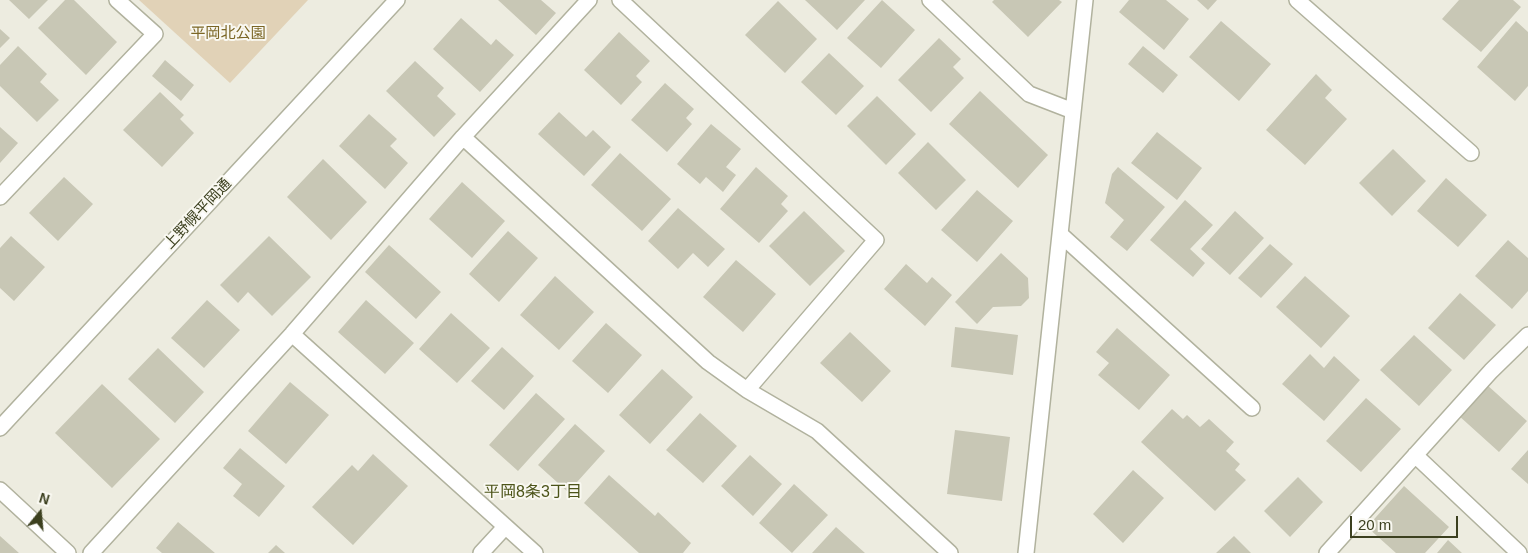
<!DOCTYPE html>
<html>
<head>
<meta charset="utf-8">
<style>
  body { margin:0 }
  #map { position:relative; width:1528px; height:553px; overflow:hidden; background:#edece0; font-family:Arial,sans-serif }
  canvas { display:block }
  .north { position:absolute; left:15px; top:488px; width:50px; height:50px; -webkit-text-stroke:4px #f9f8f1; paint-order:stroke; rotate:17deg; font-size:14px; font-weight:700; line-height:20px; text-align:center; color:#3c401f }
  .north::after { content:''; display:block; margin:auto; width:18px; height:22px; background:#3c401f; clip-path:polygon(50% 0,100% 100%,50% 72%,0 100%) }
  .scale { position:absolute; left:1350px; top:516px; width:108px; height:22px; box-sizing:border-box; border:2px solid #3c401f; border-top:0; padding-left:6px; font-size:15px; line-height:18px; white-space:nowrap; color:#3c401f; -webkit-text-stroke:4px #f9f8f1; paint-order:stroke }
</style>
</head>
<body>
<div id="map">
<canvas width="1528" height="553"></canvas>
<div class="north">N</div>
<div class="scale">20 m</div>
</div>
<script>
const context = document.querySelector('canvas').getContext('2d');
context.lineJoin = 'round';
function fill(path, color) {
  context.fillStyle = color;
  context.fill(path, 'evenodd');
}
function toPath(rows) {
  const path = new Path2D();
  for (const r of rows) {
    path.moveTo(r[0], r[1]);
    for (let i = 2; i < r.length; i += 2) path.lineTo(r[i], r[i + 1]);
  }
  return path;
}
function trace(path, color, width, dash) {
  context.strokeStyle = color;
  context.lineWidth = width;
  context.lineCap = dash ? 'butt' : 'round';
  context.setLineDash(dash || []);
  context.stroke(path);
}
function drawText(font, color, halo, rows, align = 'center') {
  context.font = font + ' Arial,"Noto Sans JP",sans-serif';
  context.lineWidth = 4;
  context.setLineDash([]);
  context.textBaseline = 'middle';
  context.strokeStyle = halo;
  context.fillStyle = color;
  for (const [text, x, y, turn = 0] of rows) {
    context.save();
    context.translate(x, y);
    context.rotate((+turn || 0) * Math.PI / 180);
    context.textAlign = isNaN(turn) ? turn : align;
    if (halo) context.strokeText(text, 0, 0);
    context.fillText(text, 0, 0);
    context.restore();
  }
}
fill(toPath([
  [139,0,308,0,230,83]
]), '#e1d2b7');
fill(toPath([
  [9,0,48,0,29,19],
  [65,0,74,0,117,42,86,75,38,28],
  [498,0,541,0,556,13,536,35],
  [805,0,865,0,837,30],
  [882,0,915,30,881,68,847,38],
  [994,0,1059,0,1062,2,1028,37,992,2],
  [1129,0,1166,0,1189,19,1164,50,1119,12],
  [1197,0,1217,0,1208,10],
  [1459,0,1513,0,1521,7,1481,52,1442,19],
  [778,1,817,39,785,73,745,35],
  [461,18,491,45,496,39,514,55,480,92,433,49],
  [1221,21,1271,64,1239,101,1189,57],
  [1516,21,1528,32,1528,86,1515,101,1477,67],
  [0,29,10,38,0,48],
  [619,32,650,61,636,76,642,82,621,105,584,70],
  [939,38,961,59,953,67,964,78,931,112,898,80],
  [18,46,47,74,40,82,59,100,37,122,0,86,0,65],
  [1143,46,1178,75,1163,93,1128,64],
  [829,53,864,86,836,115,801,82],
  [165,60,194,85,181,101,152,76],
  [415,61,444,88,437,96,456,114,434,137,386,91],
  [1316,74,1332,90,1325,98,1347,119,1305,165,1266,130],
  [665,83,694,109,686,118,692,124,667,152,631,120],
  [980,91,1048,155,1018,188,949,124],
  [160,92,184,115,180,119,194,133,162,167,123,130],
  [877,96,916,134,886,165,847,126],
  [559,112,586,137,593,130,611,147,584,176,538,134],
  [369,114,397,139,390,146,408,163,385,189,339,146],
  [711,124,741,149,726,167,736,175,723,192,706,177,700,184,677,164],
  [0,127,18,143,0,163],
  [1157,132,1202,168,1177,200,1131,163],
  [928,142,966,180,936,210,898,173],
  [1393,149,1426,181,1392,216,1359,183],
  [620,153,671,199,642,231,591,185],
  [323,159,367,202,331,240,287,197],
  [756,167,788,196,781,204,788,211,759,243,720,209],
  [1118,167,1165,207,1127,251,1110,237,1124,220,1105,203,1112,174],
  [64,177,93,204,58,241,29,213],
  [1446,178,1487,215,1458,247,1417,211],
  [462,182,505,221,472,258,429,219],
  [977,190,1013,221,977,262,941,230],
  [1185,200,1213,225,1190,249,1205,263,1193,277,1150,240],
  [678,208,725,249,708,267,693,253,678,269,648,241],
  [804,211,845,251,810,286,769,246],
  [1235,211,1264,238,1230,275,1201,249],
  [508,231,538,258,499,302,469,274],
  [11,236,45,267,14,301,0,288,0,248],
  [269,236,311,277,272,316,248,292,238,303,220,285],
  [1508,240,1528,258,1528,291,1512,309,1475,276],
  [1270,244,1293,264,1261,298,1238,278],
  [389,245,441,292,416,319,365,272],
  [1001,253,1028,278,1029,298,1021,306,993,307,977,324,955,302],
  [736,260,776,294,743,332,703,297],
  [906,264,927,283,932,277,952,295,925,326,884,289],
  [555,276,594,312,559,350,520,315],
  [1305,276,1350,316,1321,348,1276,307],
  [1460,293,1496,325,1464,360,1428,328],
  [207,300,240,330,204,368,171,338],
  [366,300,414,343,385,374,338,332],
  [451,313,490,348,457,383,419,349],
  [606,323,642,355,608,393,572,361],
  [955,327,1018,335,1013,375,951,367],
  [1117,328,1170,375,1139,410,1098,375,1109,363,1096,352],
  [850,332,891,371,862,402,820,363],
  [1414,335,1452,370,1419,406,1380,370],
  [502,347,534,376,504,410,471,381],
  [158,348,204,392,175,423,128,379],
  [1310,354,1324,368,1334,356,1360,380,1324,421,1282,384],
  [662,369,693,397,650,444,619,415],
  [290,382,329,415,286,464,248,431],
  [102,384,160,439,112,488,55,433],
  [1486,384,1527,421,1499,452,1458,415],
  [536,393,565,419,518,471,489,445],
  [1366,398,1401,429,1361,472,1326,441],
  [1172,409,1183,419,1187,415,1200,427,1209,419,1234,442,1226,451,1240,464,1235,470,1246,480,1215,511,1141,442],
  [700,413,737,446,703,483,666,450],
  [575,424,605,451,568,492,538,465],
  [955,430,1010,437,1002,501,947,494],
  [240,448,285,486,259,517,233,496,242,484,223,468],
  [1528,450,1528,484,1511,469],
  [373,454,408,486,353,545,312,507,352,465,358,471],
  [750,455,782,484,753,516,721,486],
  [1133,470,1164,498,1123,543,1093,514],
  [609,475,655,516,658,512,691,543,683,553,639,553,584,503],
  [1298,477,1323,502,1290,537,1264,511],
  [794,484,828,515,792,553,759,523],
  [1404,486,1449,527,1425,553,1396,553,1367,527],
  [178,522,215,553,162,553,156,548],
  [836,527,865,553,812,553],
  [0,536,19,553,0,553],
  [1234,536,1251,553,1216,553],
  [1448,540,1462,553,1437,553],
  [276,545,285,553,268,553]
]), '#c8c7b5');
const minor = toPath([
  [620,0,876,240,747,390],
  [930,0,1029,94,1073,111],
  [1297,0,1471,153],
  [463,137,708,362,747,390,817,431,950,553],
  [0,197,155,34,117,0],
  [1060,234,1252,408],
  [292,334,535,553],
  [1415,455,1519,553],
  [0,490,68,553],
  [91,553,292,334,463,137,589,0],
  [481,553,505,527],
  [1026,553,1085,0],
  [1327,553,1491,371,1528,335]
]);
const tertiary = toPath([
  [0,428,397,0]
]);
trace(minor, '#b1b29e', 18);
trace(tertiary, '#b1b29e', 18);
trace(minor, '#fff', 15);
trace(tertiary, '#fff', 15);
drawText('15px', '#7b6625', '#f9f8f1', [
  ["平岡北公園",228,34]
]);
drawText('15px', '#3c401f', '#f9f8f1', [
  ["上野幌平岡通",198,214,-47]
]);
drawText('16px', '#4c5419', '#f9f8f1', [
  ["平岡8条3丁目",533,493]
]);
</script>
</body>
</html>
